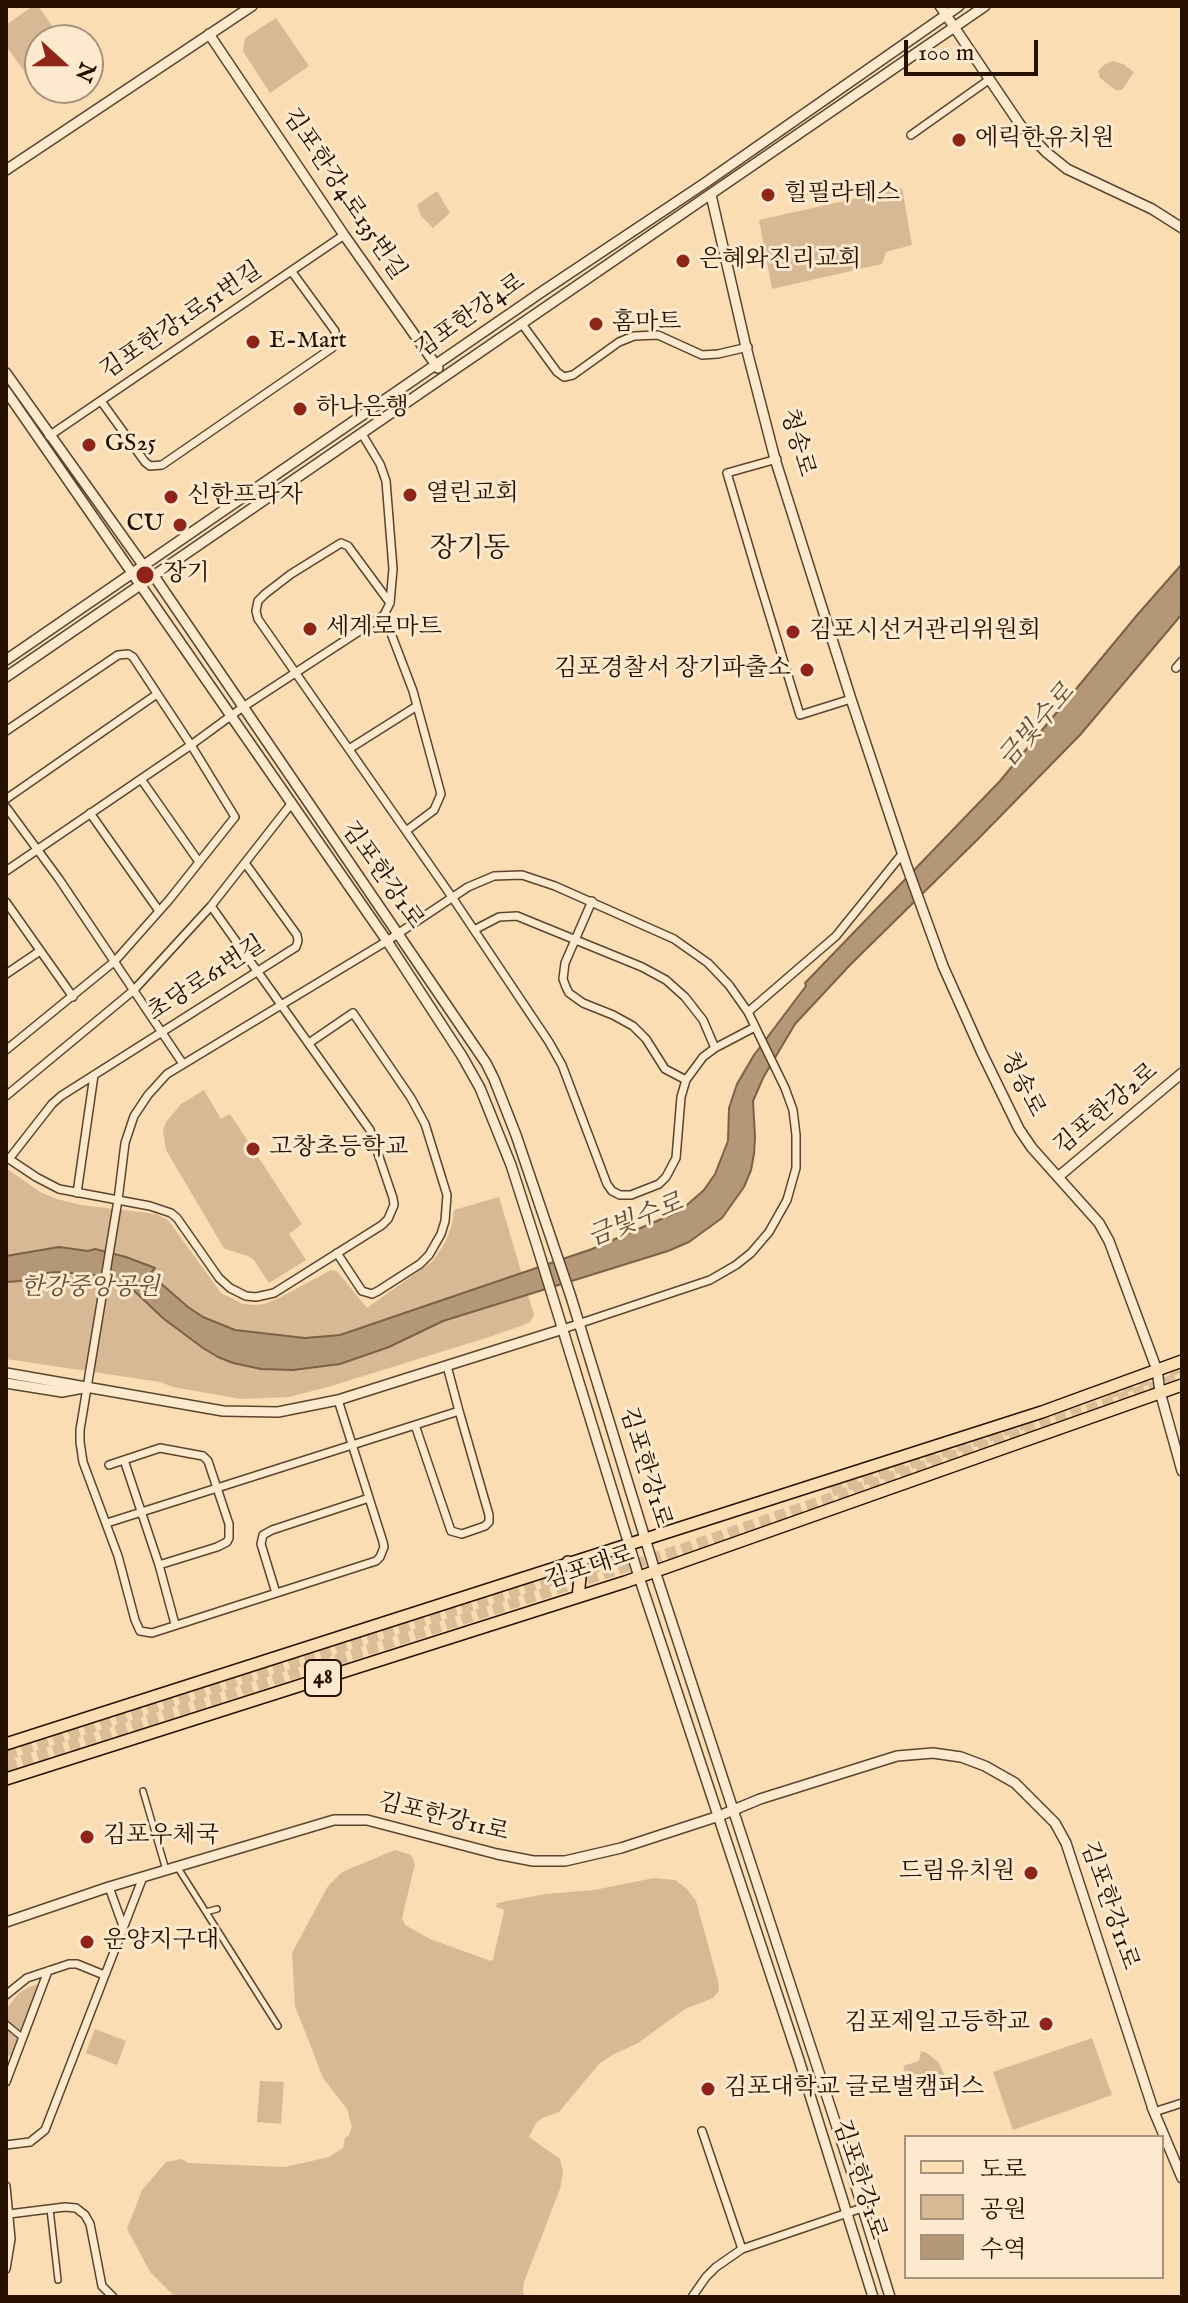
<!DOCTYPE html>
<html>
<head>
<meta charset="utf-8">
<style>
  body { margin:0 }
  #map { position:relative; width:1188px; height:2303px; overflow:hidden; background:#fbddb3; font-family:"IM FELL English","Noto Serif KR",serif }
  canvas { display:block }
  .frame { position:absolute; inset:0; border:8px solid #261000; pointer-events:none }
  .legend { position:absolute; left:904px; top:2135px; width:260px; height:144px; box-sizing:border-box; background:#fce9ce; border:2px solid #a6927c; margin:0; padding:10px 14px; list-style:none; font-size:24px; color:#261000 }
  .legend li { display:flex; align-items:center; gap:16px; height:40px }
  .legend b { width:40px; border:2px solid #a6927c }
  .north { position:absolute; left:24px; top:24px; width:80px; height:80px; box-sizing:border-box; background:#fce9ce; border:2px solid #a6927c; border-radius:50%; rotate:111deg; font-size:22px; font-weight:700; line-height:32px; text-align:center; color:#261000 }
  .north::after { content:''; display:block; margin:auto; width:28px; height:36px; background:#8f2418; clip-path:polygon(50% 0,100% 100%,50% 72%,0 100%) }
  .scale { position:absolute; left:904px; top:40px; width:134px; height:36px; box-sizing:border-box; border:4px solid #261000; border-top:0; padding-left:10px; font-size:24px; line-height:28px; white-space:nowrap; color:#261000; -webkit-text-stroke:6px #fce9ce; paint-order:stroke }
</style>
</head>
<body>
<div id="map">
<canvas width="1188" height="2303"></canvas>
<div class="frame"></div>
<ul class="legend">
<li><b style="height:10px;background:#fbddb3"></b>도로</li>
<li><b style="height:22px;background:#d7ba95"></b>공원</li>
<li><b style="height:22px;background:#b39776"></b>수역</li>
</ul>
<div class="north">N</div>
<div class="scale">100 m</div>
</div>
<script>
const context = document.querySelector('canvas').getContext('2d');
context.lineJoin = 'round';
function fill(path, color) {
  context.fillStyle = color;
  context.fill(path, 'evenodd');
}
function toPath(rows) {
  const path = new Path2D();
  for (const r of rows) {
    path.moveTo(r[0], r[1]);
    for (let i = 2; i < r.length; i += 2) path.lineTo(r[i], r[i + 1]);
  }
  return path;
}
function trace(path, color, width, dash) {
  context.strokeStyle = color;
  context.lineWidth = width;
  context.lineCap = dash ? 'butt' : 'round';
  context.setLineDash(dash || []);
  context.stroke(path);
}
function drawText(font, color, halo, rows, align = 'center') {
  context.font = font + ' "IM FELL English","Noto Serif KR",serif';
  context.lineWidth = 6;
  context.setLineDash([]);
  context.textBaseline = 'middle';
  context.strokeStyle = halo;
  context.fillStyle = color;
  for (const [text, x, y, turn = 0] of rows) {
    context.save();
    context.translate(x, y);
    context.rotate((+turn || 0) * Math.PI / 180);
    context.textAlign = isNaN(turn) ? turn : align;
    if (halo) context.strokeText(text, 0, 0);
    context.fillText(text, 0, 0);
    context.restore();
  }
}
fill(toPath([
  [33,6,38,6,62,40,40,40,40,88,46,88,40,93,6,46,6,25],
  [276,18,309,66,270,93,243,51,245,38],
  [1112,61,1123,64,1134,72,1122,90,1116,90,1110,86,1100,78,1098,71,1104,65],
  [902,188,912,245,886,252,882,264,772,289,759,220],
  [437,191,450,213,433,228,421,216,417,205],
  [204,1090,221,1119,230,1114,302,1224,289,1234,306,1260,269,1283,254,1260,248,1256,225,1249,222,1245,166,1150,163,1130,166,1122,181,1104],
  [6,1168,40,1192,57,1199,81,1205,156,1214,168,1220,221,1293,243,1304,255,1305,264,1304,279,1298,331,1270,336,1271,340,1275,367,1308,433,1261,446,1241,452,1225,454,1210,499,1197,534,1315,530,1322,521,1326,486,1338,328,1387,289,1397,241,1399,173,1387,160,1382,6,1359],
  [395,1850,411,1855,415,1864,402,1918,405,1925,430,1939,491,1961,493,1959,504,1912,503,1909,496,1907,497,1903,545,1894,594,1890,654,1878,675,1880,686,1888,696,1901,718,1981,719,1991,713,1998,685,2009,638,2043,614,2054,599,2064,559,2112,542,2118,536,2123,529,2137,560,2159,563,2172,560,2189,524,2282,523,2289,524,2297,175,2297,150,2272,127,2229,142,2190,166,2162,182,2159,188,2163,285,2167,329,2157,343,2148,345,2138,349,2135,352,2127,347,2109,323,2078,295,2006,292,1953,328,1886,342,1872],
  [40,1984,12,2058,6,2053,6,2009,19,1993,29,1987],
  [95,2029,126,2041,117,2065,86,2053],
  [1092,2038,1112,2095,1013,2130,993,2072],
  [921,2051,927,2053,938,2062,946,2078,911,2089,903,2066,919,2061],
  [260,2081,284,2082,281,2124,257,2122]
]), '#d7ba95');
const water = toPath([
  [1182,564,1182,614,1080,735,978,839,850,965,795,1024,763,1078,753,1101,755,1137,754,1154,751,1170,744,1187,722,1218,689,1242,668,1251,443,1321,389,1347,340,1364,293,1370,261,1369,233,1363,218,1357,203,1348,164,1319,130,1287,115,1280,93,1275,57,1272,46,1273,20,1281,6,1282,6,1256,59,1247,88,1251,95,1249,126,1257,155,1268,150,1274,188,1307,203,1317,235,1330,305,1338,340,1335,592,1249,680,1211,704,1190,715,1174,728,1141,729,1108,737,1084,754,1055,806,986,805,983,1000,781,1138,614,1182,564]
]);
fill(water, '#b39776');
trace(water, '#7b6147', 2);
trace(toPath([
  [1107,1394,1182,1367],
  [832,1491,1035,1420],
  [6,1755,561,1577,614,1562],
  [6,1766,685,1548,1182,1377]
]), '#dbbe98', 11, [11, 5.5]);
const pedestrian = toPath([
  [143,1791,166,1870],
  [178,1868,278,2026],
  [206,1912,217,1909],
  [6,2024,23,2038],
  [50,2209,58,2280]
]);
const minor = toPath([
  [911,135,990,79],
  [522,324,557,372,564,377,573,375,619,342,634,336,658,335,702,355,718,354,748,347],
  [101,401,145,462,150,466,162,465,332,348,336,343,335,331,292,272],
  [49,436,344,235],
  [777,459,727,473,757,574,800,715,851,699],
  [390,603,348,546,341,543,291,574,265,594,258,601,256,611,258,619,452,897,549,1042,562,1065,607,1184,612,1191,620,1195,631,1195,659,1184,666,1177,676,1158,681,1097,686,1080],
  [384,615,413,691,441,794,434,810,406,831],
  [1176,668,1182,661],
  [6,731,118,655,128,654,133,657,191,745,235,817,169,900,115,961,6,1050],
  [349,749,417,706],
  [141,779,199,862],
  [6,799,157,694],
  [6,807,59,879,183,1064],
  [90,813,159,911],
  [6,871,191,745,243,707,384,615,390,603,393,569,386,481,380,464,362,434],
  [592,901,565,963,563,979,566,987,569,993,583,1003,613,1015,633,1026,646,1039,665,1069,686,1080,703,1057,715,1048,755,1027],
  [6,902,73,997],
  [474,930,499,917,517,916,642,967,666,980,685,997,703,1020,715,1048],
  [6,974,40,951],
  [748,1012,836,936,903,853],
  [309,1043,353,1013,411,1098,425,1124,447,1195,445,1221,441,1234,429,1255,420,1264,378,1291,372,1294,362,1291,337,1253],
  [6,1096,134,990,211,906,291,804],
  [6,1157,36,1177,59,1189,150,1206,171,1213,177,1218,219,1278,230,1288,246,1296,256,1297,274,1293,382,1225,388,1219,394,1205,393,1198,370,1130,211,906],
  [9,1159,52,1104,61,1096,296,947,298,941,297,935,245,863],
  [77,1193,94,1075],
  [447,1366,459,1411],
  [338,1400,383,1542,384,1547,380,1557,376,1561,152,1633,140,1631,135,1620,118,1556,83,1462,80,1442,80,1430,118,1200,125,1143,134,1116,148,1095,167,1074,387,941,468,887,494,876,522,875,555,886,674,939,708,963,729,985,748,1012,785,1088,793,1110,796,1135,796,1168,787,1200,769,1232,751,1253,736,1265,710,1280,563,1329],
  [109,1465,124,1460],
  [107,1523,459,1411,489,1515,489,1522,485,1526,462,1534,451,1531,415,1425],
  [159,1565,124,1460,160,1448,203,1456,208,1461,229,1524,229,1538,227,1542,217,1547,159,1565,175,1624],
  [276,1593,261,1544,263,1535,272,1530,369,1498],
  [109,1887,123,1926],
  [6,1995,27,1978,69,1964,77,1964,104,1975],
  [6,2082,48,1971],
  [1154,2112,1182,2103],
  [702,2131,742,2249],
  [6,2145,30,2142,45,2130,143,1877],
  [6,2186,11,2239,6,2269],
  [9,2214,65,2207,76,2208,85,2215,90,2224,102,2286,113,2297],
  [692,2297,706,2277,716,2267,742,2249,862,2208]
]);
const tertiary = toPath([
  [940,6,1021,126,1046,152,1067,169,1152,209,1182,228],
  [209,34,344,235,438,368],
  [6,170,252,6],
  [711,195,746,347,775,459,851,699,906,864,943,966,981,1051,1019,1129,1032,1148,1099,1223,1109,1241,1157,1370,1160,1392,1182,1471],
  [6,373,143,565,154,576,486,1063,494,1079,516,1135,571,1297,655,1571,850,2167,890,2297],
  [6,391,387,941,462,1056,480,1088,511,1165,537,1246,639,1577,799,2060,873,2297],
  [6,660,543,291,705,183,959,6],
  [6,677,985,6],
  [1058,1177,1182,1073],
  [6,1373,223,1411,278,1412,338,1400,563,1329],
  [6,1383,62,1392,83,1388],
  [6,1922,109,1887,334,1820,367,1820,497,1854,533,1861,565,1861,621,1848,719,1816,760,1799,897,1756,933,1753,961,1757,985,1766,1015,1783,1055,1823,1066,1843,1154,2112],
  [1152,2107,1182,2178]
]);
const primary = toPath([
  [568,1562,576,1569,580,1578,578,1597],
  [6,1744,1042,1412,1182,1361],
  [6,1779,625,1582,1182,1385]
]);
trace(pedestrian, '#5b432d', 8);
trace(minor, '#5b432d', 10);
trace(tertiary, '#5b432d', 12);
trace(primary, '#261000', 14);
trace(pedestrian, '#fce9ce', 5);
trace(minor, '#fce9ce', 7);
trace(tertiary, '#fce9ce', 9);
trace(primary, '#fbddb3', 11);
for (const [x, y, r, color] of [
  [959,140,8,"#8f2418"],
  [768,195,8,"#8f2418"],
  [683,261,8,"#8f2418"],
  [596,324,8,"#8f2418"],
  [253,342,8,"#8f2418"],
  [300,409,8,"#8f2418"],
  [89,445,8,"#8f2418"],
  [410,495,8,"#8f2418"],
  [171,497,8,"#8f2418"],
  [180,525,8,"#8f2418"],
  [145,575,10,"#8f2418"],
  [310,629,8,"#8f2418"],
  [793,632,8,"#8f2418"],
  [807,670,8,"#8f2418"],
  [253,1149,8,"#8f2418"],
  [87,1837,8,"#8f2418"],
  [1031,1873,8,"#8f2418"],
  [87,1942,8,"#8f2418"],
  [1046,2024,8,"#8f2418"],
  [708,2089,8,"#8f2418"]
]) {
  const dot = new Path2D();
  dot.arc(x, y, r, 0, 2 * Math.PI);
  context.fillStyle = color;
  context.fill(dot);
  trace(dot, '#fce9ce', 3);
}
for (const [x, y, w] of [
  [323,1678,36]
]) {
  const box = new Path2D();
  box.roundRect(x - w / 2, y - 18, w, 36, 6);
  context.fillStyle = '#fce9ce';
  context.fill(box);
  trace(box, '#261000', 2);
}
drawText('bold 22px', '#261000', null, [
  ["48",323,1678]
]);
drawText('24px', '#261000', '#fce9ce', [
  ["에릭한유치원",975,140],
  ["힐필라테스",784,195],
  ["은혜와진리교회",699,261],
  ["홈마트",612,324],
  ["E-Mart",269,342],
  ["하나은행",316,409],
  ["GS25",105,445],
  ["열린교회",426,495],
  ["신한프라자",187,497],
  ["CU",164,525,"right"],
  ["장기",163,575],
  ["세계로마트",326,629],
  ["김포시선거관리위원회",809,632],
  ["김포경찰서 장기파출소",791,670,"right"],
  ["고창초등학교",269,1149],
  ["김포우체국",103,1837],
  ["드림유치원",1015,1873,"right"],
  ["운양지구대",103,1942],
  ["김포제일고등학교",1030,2024,"right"],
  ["김포대학교 글로벌캠퍼스",724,2089]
], 'left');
drawText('24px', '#261000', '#fce9ce', [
  ["김포한강4로135번길",343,195,56],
  ["김포한강4로",471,317,-35],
  ["김포한강1로51번길",182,322,-34],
  ["청송로",796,443,74],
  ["김포한강1로",381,876,55],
  ["초당로61번길",207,980,-33],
  ["청송로",1021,1085,63],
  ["김포한강2로",1107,1110,-40],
  ["김포한강1로",644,1468,73],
  ["김포대로",590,1569,-18],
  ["김포한강11로",443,1819,14],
  ["김포한강11로",1108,1906,71],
  ["김포한강1로",858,2180,72]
]);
drawText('italic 24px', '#644c34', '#fce9ce', [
  ["한강중앙공원",90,1289]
]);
drawText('italic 26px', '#654d35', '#fce9ce', [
  ["금빛수로",1038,727,-49],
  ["금빛수로",636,1222,-22]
]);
drawText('28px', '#261000', '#fce9ce', [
  ["장기동",470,550]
]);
</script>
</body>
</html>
